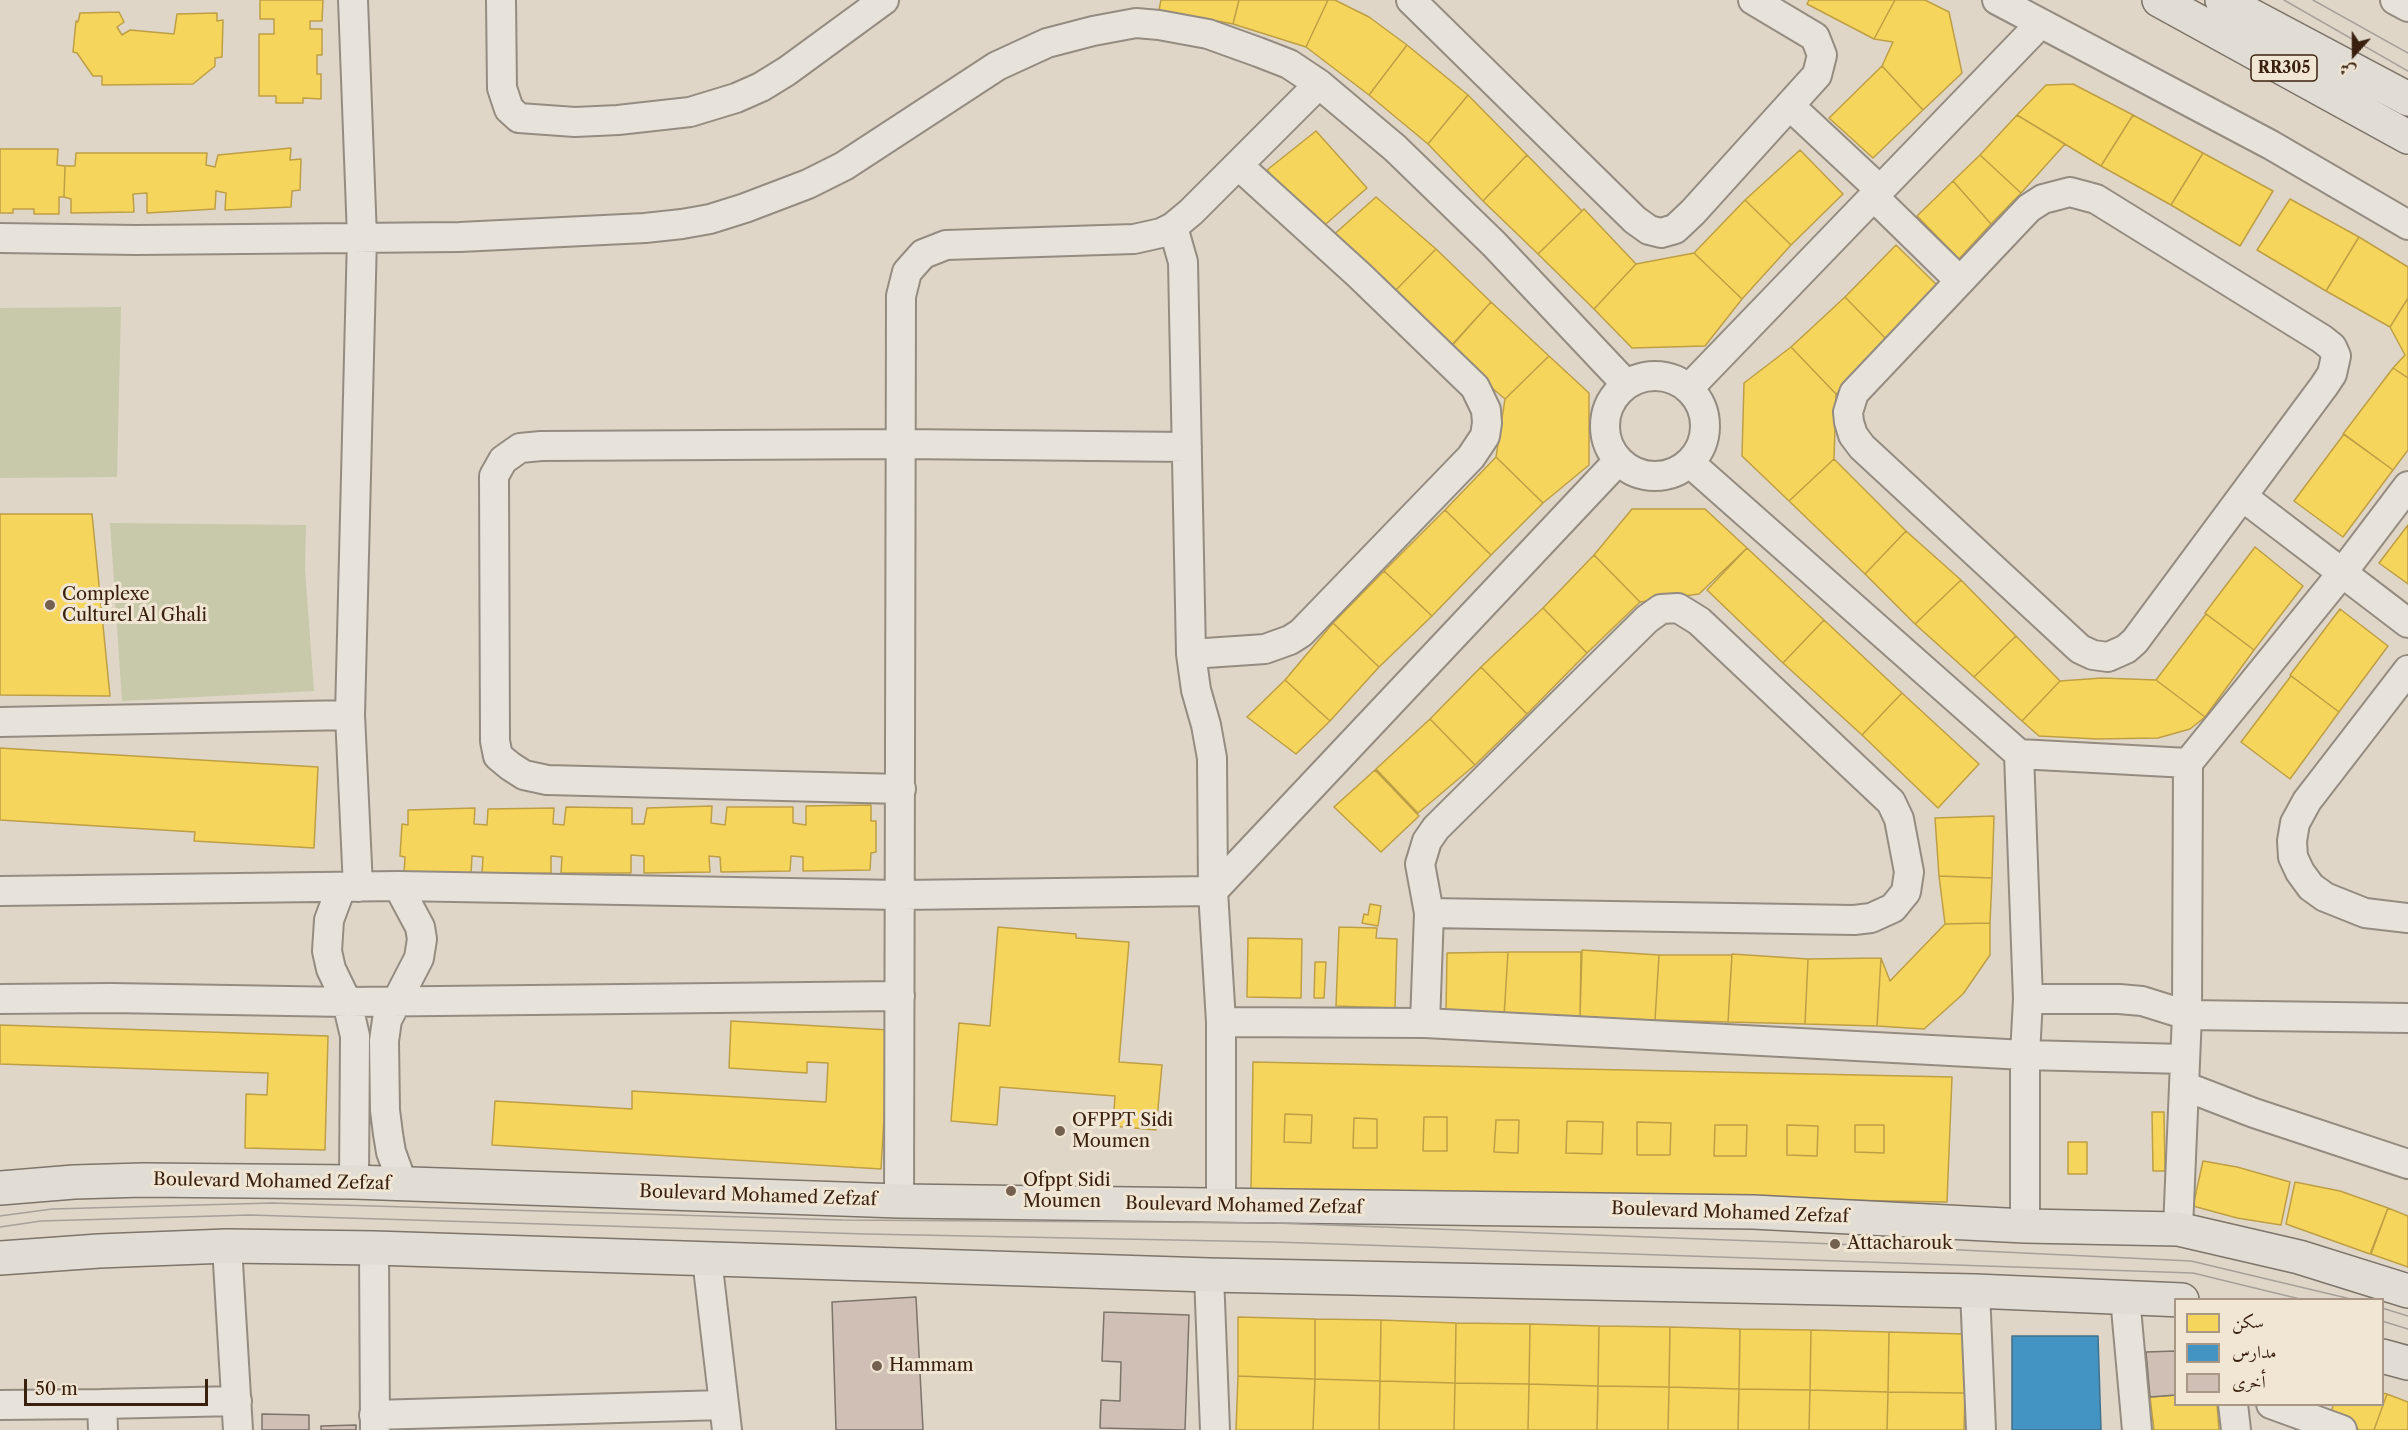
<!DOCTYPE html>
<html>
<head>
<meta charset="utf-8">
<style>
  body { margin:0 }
  #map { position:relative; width:2408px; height:1430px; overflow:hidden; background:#dfd6c7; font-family:"Libre Caslon Text",Amiri,serif }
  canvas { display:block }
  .legend { position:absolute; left:2174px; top:1298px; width:210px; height:108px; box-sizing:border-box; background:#f1e6d4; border:2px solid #a89785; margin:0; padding:8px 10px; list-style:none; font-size:18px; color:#3a210f }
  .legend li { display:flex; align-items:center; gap:12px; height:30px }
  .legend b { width:30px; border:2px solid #a89785 }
  .north { position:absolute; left:2324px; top:24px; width:60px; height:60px; -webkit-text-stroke:4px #f1e6d4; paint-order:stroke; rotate:201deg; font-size:16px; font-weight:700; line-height:24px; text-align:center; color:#3a210f }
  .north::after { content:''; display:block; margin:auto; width:21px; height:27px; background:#3a210f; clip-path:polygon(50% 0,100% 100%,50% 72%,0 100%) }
  .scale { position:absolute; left:24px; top:1379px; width:184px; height:27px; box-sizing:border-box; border:3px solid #3a210f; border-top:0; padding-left:8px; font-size:18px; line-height:21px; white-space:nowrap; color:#3a210f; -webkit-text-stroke:4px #f1e6d4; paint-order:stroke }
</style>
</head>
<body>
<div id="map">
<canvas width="2408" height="1430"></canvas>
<ul class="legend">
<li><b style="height:16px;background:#f6d55c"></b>سكن</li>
<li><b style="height:16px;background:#4393c3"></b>مدارس</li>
<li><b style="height:16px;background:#cfbfb4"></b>أخرى</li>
</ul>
<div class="north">ش</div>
<div class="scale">50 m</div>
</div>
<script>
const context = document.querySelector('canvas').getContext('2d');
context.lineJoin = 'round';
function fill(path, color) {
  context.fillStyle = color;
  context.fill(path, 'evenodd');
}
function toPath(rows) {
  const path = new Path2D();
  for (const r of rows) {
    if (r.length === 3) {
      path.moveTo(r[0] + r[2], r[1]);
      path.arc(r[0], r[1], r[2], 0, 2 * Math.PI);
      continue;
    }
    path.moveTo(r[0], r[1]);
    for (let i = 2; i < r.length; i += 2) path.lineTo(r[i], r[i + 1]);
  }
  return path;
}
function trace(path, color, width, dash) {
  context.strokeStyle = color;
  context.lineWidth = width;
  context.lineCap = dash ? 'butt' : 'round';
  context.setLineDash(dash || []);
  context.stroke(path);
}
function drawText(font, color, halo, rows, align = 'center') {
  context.font = font + ' "Libre Caslon Text",serif';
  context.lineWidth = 6;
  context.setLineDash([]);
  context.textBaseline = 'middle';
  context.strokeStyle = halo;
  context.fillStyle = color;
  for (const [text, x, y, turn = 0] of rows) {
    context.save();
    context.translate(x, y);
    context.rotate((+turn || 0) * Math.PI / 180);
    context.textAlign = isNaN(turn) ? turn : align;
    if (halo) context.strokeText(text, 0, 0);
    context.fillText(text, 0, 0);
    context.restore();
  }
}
fill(toPath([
  [121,307,117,477,0,478,0,308],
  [110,523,306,525,305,569,314,691,122,701]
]), '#c8c9aa');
const homes = toPath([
  [260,0,323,0,322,21,310,21,310,29,322,29,322,55,317,55,317,74,321,74,321,99,303,98,303,103,276,103,276,96,259,96,259,34,274,34,274,19,260,19,260,0],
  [1161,0,1239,0,1233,24,1159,10,1161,0],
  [1239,0,1328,0,1306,47,1233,24,1239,0],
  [1328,0,1335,0,1369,17,1407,45,1369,95,1306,47,1328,0],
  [1809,0,1895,0,1874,39,1807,4,1809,0],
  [1895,0,1925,0,1949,12,1962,73,1923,110,1882,66,1893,42,1874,39,1895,0],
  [119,12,124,22,117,27,122,35,130,30,174,34,177,14,217,13,217,21,223,20,222,57,215,58,215,66,193,84,102,85,102,76,93,76,77,53,73,52,76,21,78,22,80,13,119,12],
  [1407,45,1468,95,1428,144,1369,95,1407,45],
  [1882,66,1923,110,1873,158,1829,118,1882,66],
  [2073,84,2133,115,2101,166,2017,115,2046,85,2073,84],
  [1468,95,1527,155,1483,201,1428,144,1468,95],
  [2017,115,2065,144,2021,193,1980,155,2017,115],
  [2133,115,2203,153,2171,205,2101,166,2133,115],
  [1316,131,1367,188,1319,230,1267,170,1316,131],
  [291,148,290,160,301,159,300,190,292,191,291,207,225,210,226,193,216,191,215,209,147,213,147,193,133,194,134,212,71,213,71,199,64,197,65,166,75,166,76,153,207,153,206,165,215,167,218,155,291,148],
  [0,149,58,149,57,165,65,166,64,197,59,197,59,214,34,214,34,209,13,209,13,213,0,213,0,149],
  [1800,150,1843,194,1791,245,1745,200,1800,150],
  [2203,153,2273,191,2240,246,2171,205,2203,153],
  [1527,155,1582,211,1538,254,1483,201,1527,155],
  [1980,155,2021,193,1991,224,1953,181,1980,155],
  [1953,181,1991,224,1959,259,1917,216,1953,181],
  [1376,197,1436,249,1392,294,1330,238,1376,197],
  [2290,199,2359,237,2326,291,2257,250,2290,199],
  [1745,200,1791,245,1742,299,1694,253,1745,200],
  [1584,209,1636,264,1594,309,1538,254,1584,209],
  [2359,237,2408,267,2408,298,2390,327,2326,291,2359,237],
  [1896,245,1939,287,1890,343,1845,297,1896,245],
  [1436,249,1491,302,1450,347,1392,294,1436,249],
  [1694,253,1742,299,1705,346,1632,348,1594,309,1636,264,1694,253],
  [1845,297,1890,343,1836,394,1791,347,1845,297],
  [2408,298,2408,378,2393,368,2405,355,2390,327,2408,298],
  [1491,302,1549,356,1505,399,1448,350,1491,302],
  [1791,347,1836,394,1834,459,1789,501,1742,456,1744,383,1791,347],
  [1549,356,1589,393,1589,465,1543,503,1496,457,1505,399,1549,356],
  [2393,368,2408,378,2408,450,2393,470,2343,434,2393,368],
  [2344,434,2393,470,2343,537,2294,501,2344,434],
  [1496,457,1543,503,1491,555,1445,510,1496,457],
  [1834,459,1906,531,1865,574,1789,501,1834,459],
  [1632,509,1705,509,1747,548,1699,594,1640,602,1594,555,1632,509],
  [1445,510,1491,555,1432,616,1384,571,1445,510],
  [0,514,92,514,110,696,0,695,0,514],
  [2408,525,2408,584,2379,563,2408,525],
  [1906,531,1961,580,1915,624,1865,574,1906,531],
  [2255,547,2303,586,2254,650,2205,613,2255,547],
  [1747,548,1824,620,1783,663,1707,590,1747,548],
  [1594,555,1640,602,1587,653,1543,608,1594,555],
  [1384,571,1432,616,1379,667,1333,623,1384,571],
  [1961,580,2016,636,1974,677,1915,624,1961,580],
  [1543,608,1587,653,1527,714,1481,667,1543,608],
  [2340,609,2388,646,2339,712,2290,675,2340,609],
  [2206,614,2254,650,2205,717,2156,680,2206,614],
  [1824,620,1902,693,1862,735,1783,663,1824,620],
  [1333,623,1379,667,1330,721,1285,680,1333,623],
  [2016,636,2060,681,2022,721,1974,677,2016,636],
  [1481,667,1527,714,1475,765,1430,719,1481,667],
  [2291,676,2339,712,2290,779,2241,742,2291,676],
  [2102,678,2156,680,2205,717,2190,729,2158,738,2097,739,2039,736,2022,721,2060,681,2102,678],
  [1285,680,1330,721,1296,754,1247,717,1285,680],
  [1902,693,1979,764,1938,808,1862,735,1902,693],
  [1430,719,1475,765,1418,813,1376,769,1430,719],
  [0,748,318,767,314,848,194,841,195,832,0,820,0,748],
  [1375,770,1419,816,1381,852,1334,807,1375,770],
  [871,805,871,821,876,821,876,852,871,853,870,870,803,871,803,857,791,856,790,871,721,872,720,857,709,856,710,872,644,873,644,856,631,855,631,873,561,873,562,857,551,856,551,873,482,874,483,857,472,856,471,874,404,874,405,857,400,856,402,824,408,825,408,810,475,808,474,824,487,825,488,809,554,808,553,824,564,825,566,807,632,808,632,824,644,824,647,808,712,806,711,823,725,825,727,807,793,807,793,823,806,825,806,806,871,805],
  [1994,816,1992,878,1939,876,1935,818,1994,816],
  [1939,876,1992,878,1990,923,1945,924,1939,876],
  [1370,904,1381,906,1378,926,1362,923,1364,914,1368,915,1370,904],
  [1990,923,1990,955,1963,994,1924,1029,1877,1026,1881,958,1890,981,1945,924,1990,923],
  [998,927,1076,934,1076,938,1129,942,1119,1062,1162,1065,1156,1130,1113,1126,1115,1096,1000,1087,997,1125,951,1121,959,1023,990,1026,998,927],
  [1339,927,1377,928,1376,938,1397,939,1395,1008,1336,1006,1339,927],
  [1248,938,1302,939,1301,998,1247,997,1248,938],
  [1582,950,1659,955,1655,1020,1580,1018,1582,950],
  [1508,952,1581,952,1580,1018,1504,1017,1508,952],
  [1508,952,1504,1017,1446,1014,1447,953,1508,952],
  [1732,954,1808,959,1805,1024,1728,1022,1732,954],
  [1659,955,1732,955,1728,1022,1655,1020,1659,955],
  [1881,958,1877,1026,1805,1024,1808,959,1881,958],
  [1315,962,1326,962,1324,998,1314,998,1315,962],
  [731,1021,889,1030,881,1169,492,1145,495,1101,632,1109,632,1091,826,1102,828,1063,807,1062,807,1073,729,1068,731,1021],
  [0,1025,328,1036,325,1150,245,1148,246,1094,267,1095,268,1073,0,1064,0,1025],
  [1253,1062,1952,1077,1947,1202,1251,1189,1253,1062],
  [1285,1114,1312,1115,1311,1143,1284,1142,1285,1114],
  [1424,1117,1447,1117,1447,1151,1423,1151,1424,1117],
  [1354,1118,1377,1119,1377,1148,1353,1148,1354,1118],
  [1496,1120,1519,1120,1518,1153,1494,1152,1496,1120],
  [1567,1121,1603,1122,1602,1154,1566,1153,1567,1121],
  [1637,1122,1671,1123,1670,1155,1637,1155,1637,1122],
  [1715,1125,1747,1125,1746,1156,1714,1156,1715,1125],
  [1787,1125,1818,1126,1817,1156,1787,1155,1787,1125],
  [1855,1125,1884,1125,1884,1153,1855,1152,1855,1125],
  [2152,1112,2164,1112,2165,1171,2153,1171,2152,1112],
  [1285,1114,1312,1115,1311,1143,1284,1142,1285,1114],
  [1424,1117,1447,1117,1447,1151,1423,1151,1424,1117],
  [1354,1118,1377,1119,1377,1148,1353,1148,1354,1118],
  [1496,1120,1519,1120,1518,1153,1494,1152,1496,1120],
  [1567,1121,1603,1122,1602,1154,1566,1153,1567,1121],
  [1637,1122,1671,1123,1670,1155,1637,1155,1637,1122],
  [1715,1125,1747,1125,1746,1156,1714,1156,1715,1125],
  [1787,1125,1818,1126,1817,1156,1787,1155,1787,1125],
  [1855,1125,1884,1125,1884,1153,1855,1152,1855,1125],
  [2068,1142,2087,1142,2087,1174,2068,1174,2068,1142],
  [2203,1161,2237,1167,2290,1182,2281,1225,2237,1218,2193,1206,2203,1161],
  [2295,1182,2340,1191,2388,1208,2370,1254,2286,1224,2295,1182],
  [2388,1208,2408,1216,2408,1267,2371,1254,2388,1208],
  [1238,1317,1315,1319,1315,1379,1238,1376,1238,1317],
  [1315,1319,1381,1320,1380,1381,1315,1379,1315,1319],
  [1381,1320,1456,1323,1455,1383,1380,1381,1381,1320],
  [1456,1323,1530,1324,1529,1384,1455,1383,1456,1323],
  [1530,1324,1599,1326,1598,1386,1529,1384,1530,1324],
  [1599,1326,1670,1327,1669,1387,1598,1386,1599,1326],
  [1670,1327,1740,1329,1739,1389,1669,1387,1670,1327],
  [1740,1329,1811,1330,1810,1390,1739,1389,1740,1329],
  [1811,1330,1889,1332,1888,1392,1810,1390,1811,1330],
  [1889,1332,1966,1334,1965,1393,1888,1392,1889,1332],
  [1238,1376,1315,1379,1313,1430,1236,1430,1238,1376],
  [1315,1379,1380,1381,1379,1430,1313,1430,1315,1379],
  [1380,1381,1455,1383,1454,1430,1379,1430,1380,1381],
  [1455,1383,1529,1384,1528,1430,1454,1430,1455,1383],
  [1529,1384,1598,1386,1597,1430,1528,1430,1529,1384],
  [1598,1386,1669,1387,1668,1430,1597,1430,1598,1386],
  [1669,1387,1739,1389,1738,1430,1668,1430,1669,1387],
  [1739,1389,1810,1390,1809,1430,1738,1430,1739,1389],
  [1810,1390,1888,1392,1887,1430,1809,1430,1810,1390],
  [1888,1392,1965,1393,1964,1430,1887,1430,1888,1392],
  [2382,1393,2387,1394,2374,1430,2360,1430,2328,1419,2334,1404,2382,1404,2382,1393],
  [2387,1394,2408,1402,2408,1430,2374,1430,2387,1394],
  [2176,1395,2176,1404,2217,1404,2219,1430,2154,1430,2150,1397,2176,1395]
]);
fill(homes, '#f6d55c');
trace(homes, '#be9f45', 1.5);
const schools = toPath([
  [2012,1336,2098,1336,2101,1430,2012,1430,2012,1336]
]);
fill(schools, '#4393c3');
trace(schools, '#40718d', 1.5);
const building = toPath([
  [916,1297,923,1430,836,1430,832,1302,916,1297],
  [1104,1312,1189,1315,1185,1430,1100,1428,1101,1400,1120,1401,1121,1362,1102,1361,1104,1312],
  [2176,1351,2176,1395,2150,1397,2146,1352,2176,1351],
  [262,1414,309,1415,309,1430,262,1430,262,1414],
  [356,1425,356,1430,321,1430,321,1426,356,1425]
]);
fill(building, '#cfbfb4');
trace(building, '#7d746a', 1.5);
const minor = toPath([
  [353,0,362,237,350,715,358,887],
  [501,0,502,88,509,109,519,118,575,122,618,120,690,112,736,98,761,87,787,71,884,0],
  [1411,0,1635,220,1649,230,1661,233,1675,229,1693,212,1817,75,1822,55,1815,37,1753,0],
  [1997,0,2271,145,2408,225],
  [2395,0,2408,7],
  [1790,106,1879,189],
  [2070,192,2096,199,2322,339,2332,347,2336,356,2332,374,2324,386,2135,641,2126,649,2108,657,2093,655,2080,649,1862,447,1853,435,1849,422,1848,412,1854,393,1960,281,2029,208,2043,199,2070,192],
  [1873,196,1960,281],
  [1173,227,1183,262,1191,654,1196,690,1206,725,1212,758,1213,891,1221,1022,1221,1205],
  [0,238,136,240,460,237,645,228,682,224,710,219,745,208,808,184,844,166,997,66,1047,43,1093,31,1136,23,1159,25,1208,34,1258,52,1289,64,1319,84,1395,148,1494,244,1626,384],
  [1655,426,50],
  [1689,388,2040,24],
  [1690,463,2019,754,2028,999,2025,1055,2025,1226],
  [2243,497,2408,623],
  [1191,654,1265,649,1290,640,1301,633,1471,457,1485,436,1487,423,1486,410,1475,387,1359,275,1238,165],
  [2408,670,2307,801,2295,823,2292,841,2293,857,2300,872,2311,887,2325,897,2365,913,2408,918],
  [0,722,350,715],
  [2019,754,2188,763],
  [901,789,547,780,524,775,510,766,498,756,495,741,494,476,503,460,520,448,541,446,902,444,1187,447],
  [398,886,420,927,422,939,419,958,387,1020,384,1041,385,1110,388,1134,391,1152,403,1185],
  [341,888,329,920,327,951,331,969,347,1002,355,1036,354,1182],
  [0,891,398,886,901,895,1213,891,1618,461],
  [0,999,111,998,347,1002,900,996],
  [2028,999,2119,999,2142,1001,2187,1015,2408,1018],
  [1221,1022,1425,1023,2025,1055,2185,1059],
  [1425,1023,1429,913,1420,864,1427,841,1436,828,1647,619,1661,609,1678,608,1699,621,1891,802,1899,819,1909,872,1906,892,1893,908,1871,918,1854,920,1429,913],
  [2184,1086,2254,1113,2408,1164],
  [899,1201,901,296,907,272,923,254,946,245,1134,239,1161,233,1173,227,1191,212,1319,84],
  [2178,1229,2187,1015,2188,763,2342,573,2408,486],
  [227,1246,238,1430],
  [374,1248,375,1430],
  [707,1259,727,1430],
  [1209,1275,1215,1430],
  [1975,1291,1981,1430],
  [2125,1297,2137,1430],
  [2233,1404,2236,1430],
  [2271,1404,2342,1430],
  [0,1405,102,1404],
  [374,1415,723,1405],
  [103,1430,102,1404,237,1401]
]);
const major = toPath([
  [2159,0,2408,137],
  [2222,0,2408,99],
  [0,1188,74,1182,143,1180,354,1182,899,1201,1753,1212,2025,1226,2178,1229,2299,1257,2408,1291],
  [0,1258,99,1251,227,1246,374,1248,1209,1275,1975,1291,2182,1300],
  [2382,1356,2408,1363]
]);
trace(minor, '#958c81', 32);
trace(major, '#7d746a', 36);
trace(minor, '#e7e2da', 28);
trace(major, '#e2ddd4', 33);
trace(toPath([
  [2284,0,2408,71],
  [2313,0,2408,53],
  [0,1216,52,1209,272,1203,843,1220,1275,1223,1835,1244,2191,1261,2355,1300],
  [0,1227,41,1221,250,1215,866,1234,1275,1242,2193,1273,2304,1300],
  [2382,1308,2408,1316],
  [2382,1321,2408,1329]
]), '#a7a098', 1.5);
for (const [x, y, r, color] of [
  [50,605,6,"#74604f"],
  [1060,1131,6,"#74604f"],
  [1011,1191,6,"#74604f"],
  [1835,1244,6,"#74604f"],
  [877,1366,6,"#74604f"]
]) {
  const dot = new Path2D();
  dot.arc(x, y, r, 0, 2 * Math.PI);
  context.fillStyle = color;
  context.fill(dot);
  trace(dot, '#f1e6d4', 2);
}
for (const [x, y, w] of [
  [2284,68,66]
]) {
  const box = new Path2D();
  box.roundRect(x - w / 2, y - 13, w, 26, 4.5);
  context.fillStyle = '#f1e6d4';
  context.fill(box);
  trace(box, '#3a210f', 1.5);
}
drawText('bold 16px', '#3a210f', null, [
  ["RR305",2284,68]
]);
drawText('18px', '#3a210f', '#f1e6d4', [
  ["Complexe",62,595],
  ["Culturel Al Ghali",62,616],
  ["OFPPT Sidi",1072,1121],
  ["Moumen",1072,1142],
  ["Ofppt Sidi",1023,1181],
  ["Moumen",1023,1202],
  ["Attacharouk",1847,1244],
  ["Hammam",889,1366]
], 'left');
drawText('18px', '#3a210f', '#f1e6d4', [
  ["Boulevard Mohamed Zefzaf",272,1182,1],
  ["Boulevard Mohamed Zefzaf",758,1196,2],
  ["Boulevard Mohamed Zefzaf",1244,1206,1],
  ["Boulevard Mohamed Zefzaf",1730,1213,2]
]);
</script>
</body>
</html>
